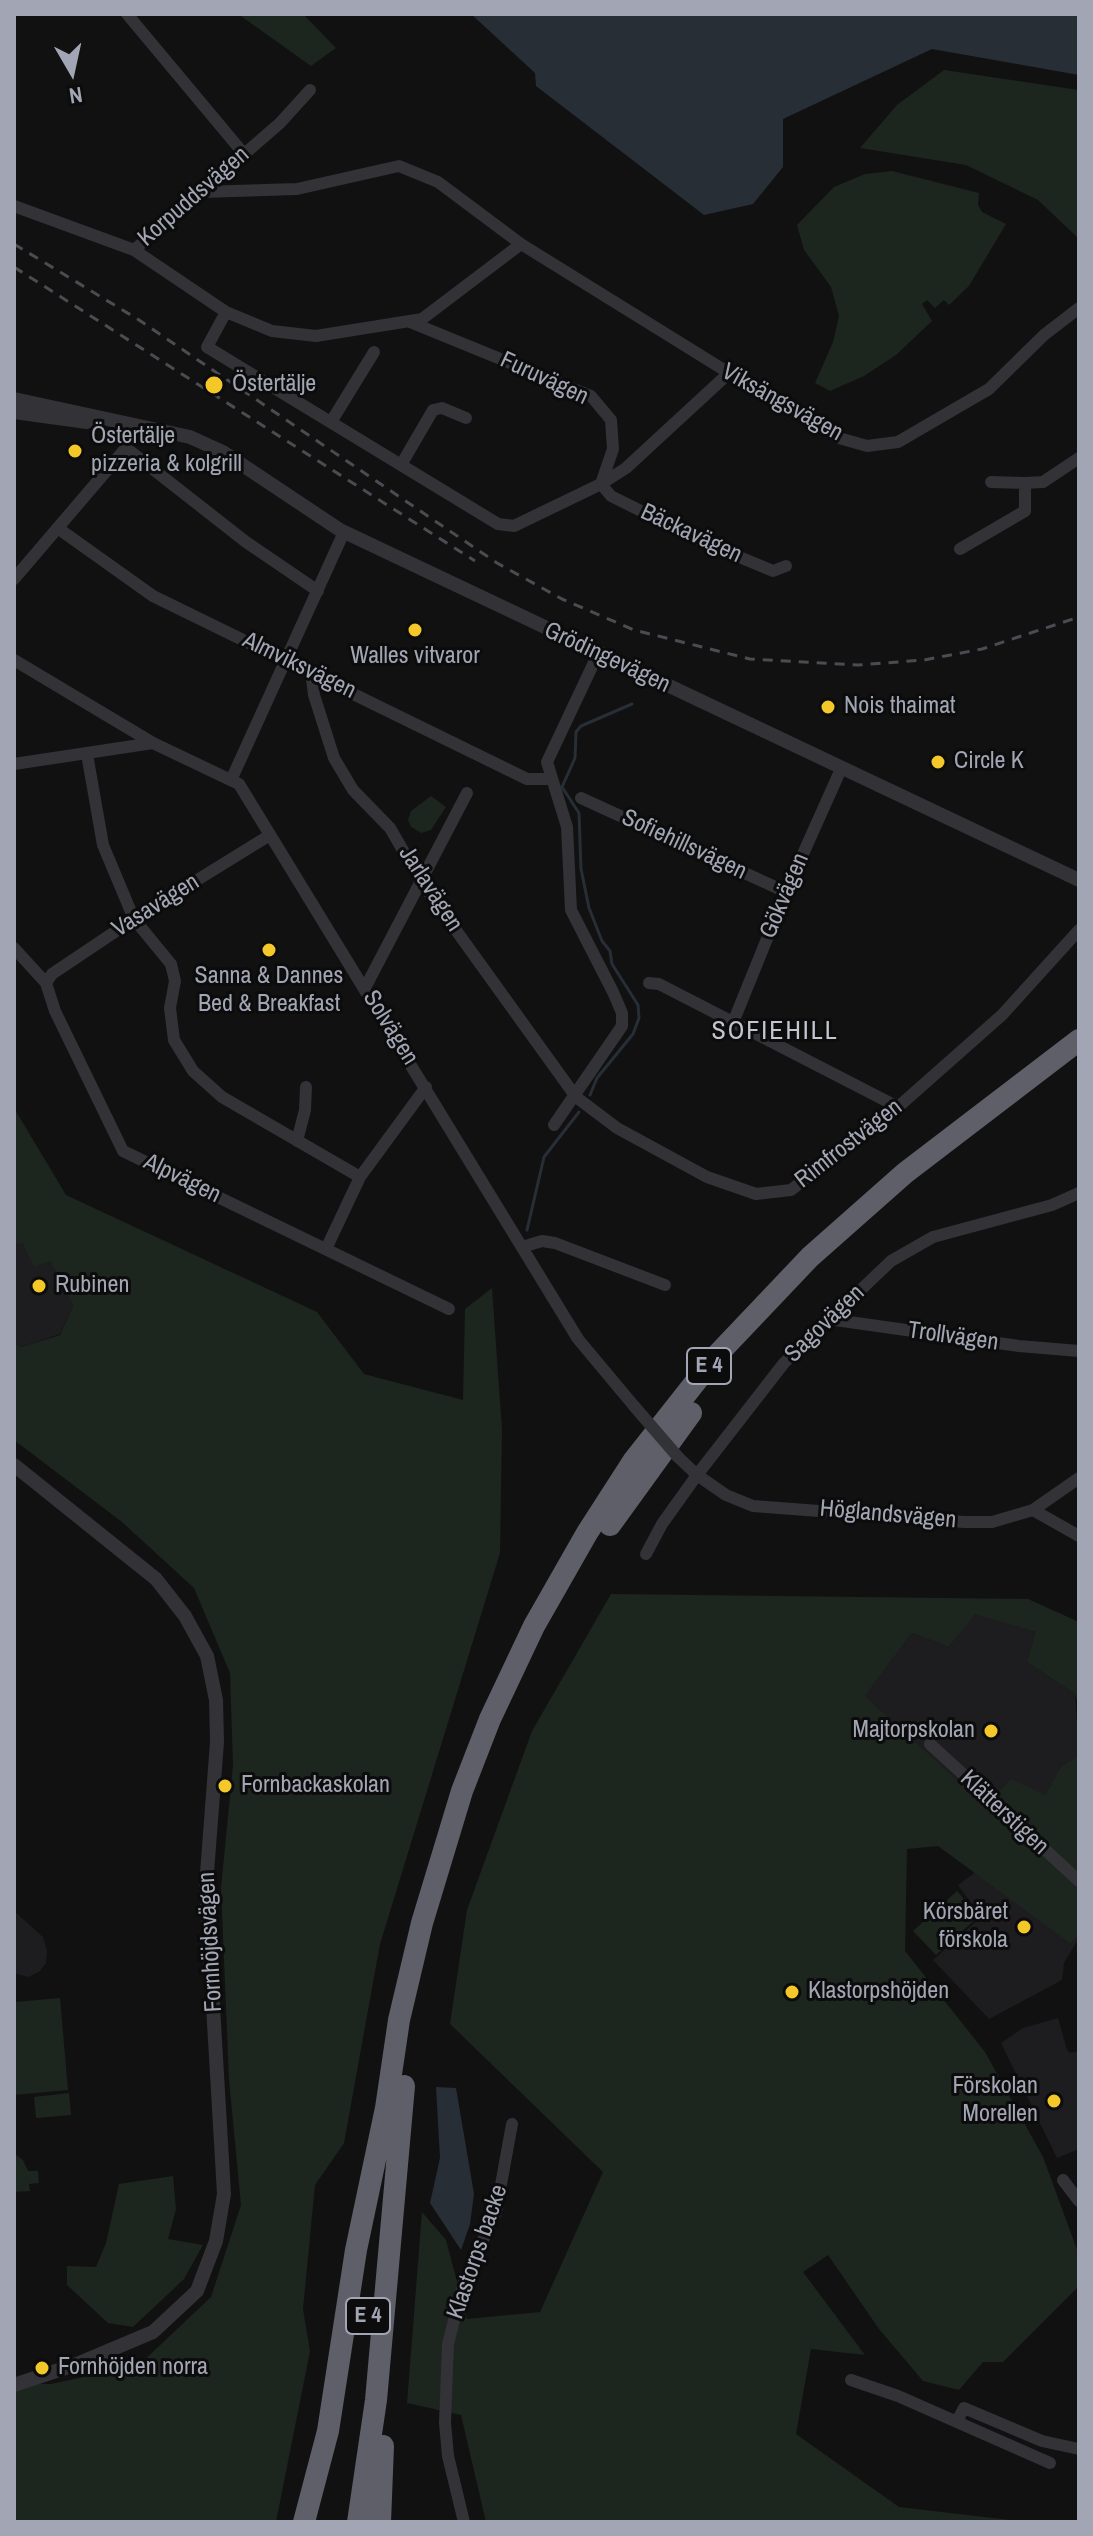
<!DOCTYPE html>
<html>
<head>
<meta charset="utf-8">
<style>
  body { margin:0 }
  #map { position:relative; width:1093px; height:2536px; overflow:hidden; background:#111112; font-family:"Archivo Narrow",sans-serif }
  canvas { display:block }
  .frame { position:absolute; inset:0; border:16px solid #a2a5b3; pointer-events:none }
  .north { position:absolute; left:32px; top:32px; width:80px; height:80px; -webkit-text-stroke:6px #0c0c0d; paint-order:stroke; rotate:171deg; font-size:22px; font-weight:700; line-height:32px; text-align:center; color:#a2a5b3 }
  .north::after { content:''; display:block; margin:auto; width:28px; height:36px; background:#a2a5b3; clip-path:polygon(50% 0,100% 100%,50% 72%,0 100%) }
</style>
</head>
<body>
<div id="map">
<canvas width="1093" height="2536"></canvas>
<div class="frame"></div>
<div class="north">N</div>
</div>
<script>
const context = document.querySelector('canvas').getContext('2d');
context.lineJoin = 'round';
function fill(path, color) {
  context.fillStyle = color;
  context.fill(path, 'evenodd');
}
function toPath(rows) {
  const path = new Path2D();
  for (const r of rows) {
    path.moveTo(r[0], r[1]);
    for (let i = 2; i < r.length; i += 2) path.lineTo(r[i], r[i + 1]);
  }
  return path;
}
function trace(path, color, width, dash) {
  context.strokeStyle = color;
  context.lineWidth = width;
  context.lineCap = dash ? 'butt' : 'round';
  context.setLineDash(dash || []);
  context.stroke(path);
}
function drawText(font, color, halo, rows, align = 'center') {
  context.font = font + ' "Archivo Narrow",sans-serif';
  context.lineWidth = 6;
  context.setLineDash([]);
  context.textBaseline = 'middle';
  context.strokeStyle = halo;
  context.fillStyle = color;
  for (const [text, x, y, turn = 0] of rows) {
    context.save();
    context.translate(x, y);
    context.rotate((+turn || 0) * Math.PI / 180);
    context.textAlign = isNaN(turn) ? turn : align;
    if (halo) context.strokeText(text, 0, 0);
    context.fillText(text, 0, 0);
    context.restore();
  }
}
fill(toPath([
  [14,1243,23,1243,34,1266,50,1261,73,1306,60,1334,21,1347,14,1343],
  [975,1613,1035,1632,1027,1662,1075,1694,1079,1755,1061,1768,1045,1795,985,1807,865,1696,912,1633,949,1647],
  [1020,1840,1079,1892,1079,1938,1064,1963,1062,1980,989,2019,933,1960,981,1917,958,1885],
  [14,1911,43,1937,47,1950,46,1963,39,1972,28,1977,14,1973],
  [1058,2018,1067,2050,1070,2053,1079,2051,1079,2149,1057,2158,1001,2043,1023,2028]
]), '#1d1d1f');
fill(toPath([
  [238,14,303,14,336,48,311,66],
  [944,70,1079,90,1079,239,1038,200,966,165,860,148,897,105],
  [892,171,979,193,978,205,982,212,1006,224,969,286,949,305,944,300,935,308,927,300,922,304,932,321,896,355,864,376,830,391,815,383,833,342,839,316,831,287,804,250,797,225,834,187,865,174],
  [431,796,446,807,431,830,421,833,411,827,408,820,411,811],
  [14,1108,66,1195,317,1312,364,1374,463,1400,465,1309,492,1288,502,1430,500,1553,380,1944,344,2143,315,2185,303,2309,310,2351,276,2522,14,2522,14,2383,51,2384,139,2365,211,2297,241,2205,229,2080,221,1888,233,1765,230,1673,194,1588,122,1522,14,1440,14,1343,21,1347,60,1335,73,1306,50,1261,34,1267,23,1244,14,1243],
  [611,1594,1028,1599,1079,1622,1079,1708,1075,1694,1027,1662,1035,1632,975,1614,949,1647,912,1633,865,1696,985,1806,1011,1779,1045,1795,1061,1767,1079,1755,1079,1935,1070,1943,938,1846,907,1849,905,1951,985,2052,1043,2157,1079,2255,1079,2286,1003,2362,983,2362,959,2390,923,2381,879,2329,828,2255,803,2272,865,2355,811,2349,796,2434,899,2507,1027,2522,486,2522,461,2415,407,2403,422,2212,446,2240,467,2319,540,2312,603,2172,450,2024,467,1910,532,1731],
  [957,1891,979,1916,936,1955,913,1931],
  [60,1998,68,2090,14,2095,14,2002],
  [69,2093,71,2115,36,2118,34,2097],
  [14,2153,23,2160,28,2171,38,2171,39,2183,29,2184,30,2191,14,2192],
  [173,2176,176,2209,168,2239,203,2245,184,2279,133,2327,108,2323,67,2285,67,2266,96,2267,106,2243,119,2184]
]), '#1d251f');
fill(toPath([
  [471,14,1079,14,1079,75,932,49,783,119,783,167,753,204,704,215,536,86,535,73],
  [436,2087,456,2088,474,2194,470,2224,461,2250,430,2203,440,2158]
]), '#272e36');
trace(toPath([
  [590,1095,597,1078,633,1034,639,1018,638,1005,612,964,610,951,602,941,589,908,581,869,579,813,562,787,575,758,576,732,581,726,632,704],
  [527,1230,544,1157,579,1112]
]), '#272e36', 3);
trace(toPath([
  [127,14,244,154],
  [202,192,297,189,399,166,438,182,521,244,729,373,839,438,867,446,898,442,989,389,1044,335,1079,308],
  [14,206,134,250,226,312,272,331,316,336,422,319,521,244],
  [134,250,280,123,310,90],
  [226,312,207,347,498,524,514,526,601,484,626,468,729,373],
  [410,322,591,396,611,420,613,449,601,484],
  [331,422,374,352],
  [401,465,433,410,442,408,466,418],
  [991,482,1025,483],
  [601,484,611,496,701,541,773,571,786,566],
  [59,529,153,596,527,779,550,779],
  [960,549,1025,511,1025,483,1043,482,1079,458],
  [14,579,126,448,246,542,318,591],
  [14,660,153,743,239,784,578,1339,634,1406],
  [311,671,314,695,334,758,353,790,390,828,422,883,576,1097,617,1128,707,1177,756,1194,791,1190,898,1107,1002,1015,1079,930],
  [87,754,103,845,134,919,171,964,175,981,170,1008,174,1040,193,1071,222,1097,360,1177],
  [14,764,153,743],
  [232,778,344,532],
  [581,798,786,892],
  [14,948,46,983,55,1011,123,1151,449,1309],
  [46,983,52,974,134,919,270,835],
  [649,983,659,984,898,1107],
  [365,988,467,793],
  [732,1025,786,892,841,769],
  [554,1125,622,1026,622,1013,613,992,571,910,567,827,547,762,598,654],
  [297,1141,305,1110,306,1087],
  [522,1247,542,1241,555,1243,665,1285],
  [326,1249,360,1177,426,1087],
  [828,1319,1019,1346,1079,1351],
  [678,1457,697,1475,726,1495,753,1506,964,1522,992,1522,1033,1510,1079,1478],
  [1033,1510,1079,1536],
  [646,1554,662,1524,697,1475,784,1363,891,1261,933,1237,1052,1205,1079,1193],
  [930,1744,1079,1881],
  [1063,2180,1079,2201],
  [851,2380,898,2396,1050,2463],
  [957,2421,964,2408,1042,2441,1079,2449],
  [464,2522,448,2456,445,2423,448,2344,464,2281,496,2212,512,2124]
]), '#323237', 12);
trace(toPath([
  [14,399,190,437,223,452,340,530,1079,880],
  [14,412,87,422],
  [14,1465,156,1579,185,1616,207,1656,216,1700,217,1742,206,1886,224,2194,216,2241,197,2291,153,2332,77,2364,14,2385]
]), '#323237', 14);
trace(toPath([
  [610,1525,691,1413],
  [304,2522,328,2431,356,2250,386,2108,399,2020,422,1923,462,1791,490,1719,534,1626,587,1533,634,1460,716,1356,810,1257,905,1173,1079,1040],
  [358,2522,376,2400,404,2086],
  [380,2522,383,2446]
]), '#5e5f68', 22);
trace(toPath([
  [14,244,139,320,497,563,562,599,634,630,750,659,858,665,924,660,982,649,1079,617],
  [14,267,475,561]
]), '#4b4c52', 3, [10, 8]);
trace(toPath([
  [634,1406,678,1457]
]), '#323237', 12);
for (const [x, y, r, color] of [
  [214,385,10,"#f4c828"],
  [75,451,8,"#f4c828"],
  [415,630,8,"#f4c828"],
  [828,707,8,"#f4c828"],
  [938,762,8,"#f4c828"],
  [269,950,8,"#f4c828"],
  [39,1286,8,"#f4c828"],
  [991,1731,8,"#f4c828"],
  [225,1786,8,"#f4c828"],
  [1024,1927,8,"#f4c828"],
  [792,1992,8,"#f4c828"],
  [1054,2101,8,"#f4c828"],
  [42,2368,8,"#f4c828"]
]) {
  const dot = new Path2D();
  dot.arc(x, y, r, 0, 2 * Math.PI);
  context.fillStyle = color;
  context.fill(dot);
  trace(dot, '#0c0c0d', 3);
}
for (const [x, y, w] of [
  [709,1366,44],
  [368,2316,44]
]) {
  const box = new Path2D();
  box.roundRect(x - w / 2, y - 18, w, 36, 6);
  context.fillStyle = '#0c0c0d';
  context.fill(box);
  trace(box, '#a2a5b3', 2);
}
drawText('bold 22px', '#a2a5b3', null, [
  ["E 4",709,1366],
  ["E 4",368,2316]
]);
drawText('24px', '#a2a5b3', '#0c0c0d', [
  ["Korpuddsvägen",194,197,-41],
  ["Furuvägen",544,379,25],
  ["Viksängsvägen",782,403,29],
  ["Bäckavägen",691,534,25],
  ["Grödingevägen",607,658,25],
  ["Almviksvägen",299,666,26],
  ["Sofiehillsvägen",684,845,25],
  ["Jarlavägen",430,889,57],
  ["Gökvägen",785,896,-67],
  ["Vasavägen",156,906,-32],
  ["Solvägen",390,1028,58],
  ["Rimfrostvägen",849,1144,-38],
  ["Alpvägen",182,1179,26],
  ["Sagovägen",825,1324,-44],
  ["Trollvägen",953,1337,8],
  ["Höglandsvägen",888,1515,5],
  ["Klätterstigen",1004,1813,43],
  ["Fornhöjdsvägen",211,1942,-93],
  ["Klastorps backe",478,2252,-71]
]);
drawText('24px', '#a2a5b3', '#0c0c0d', [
  ["Östertälje",232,385],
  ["Östertälje",91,437],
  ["pizzeria & kolgrill",91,465],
  ["Walles vitvaror",415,657,"center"],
  ["Nois thaimat",844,707],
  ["Circle K",954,762],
  ["Sanna & Dannes",269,977,"center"],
  ["Bed & Breakfast",269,1005,"center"],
  ["Rubinen",55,1286],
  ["Majtorpskolan",975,1731,"right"],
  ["Fornbackaskolan",241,1786],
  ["Körsbäret",1008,1913,"right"],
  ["förskola",1008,1941,"right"],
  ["Klastorpshöjden",808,1992],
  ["Förskolan",1038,2087,"right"],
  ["Morellen",1038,2115,"right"],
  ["Fornhöjden norra",58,2368]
], 'left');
context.letterSpacing = '2px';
drawText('26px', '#c3c5cf', '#0c0c0d', [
  ["SOFIEHILL",775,1032]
]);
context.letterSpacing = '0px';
</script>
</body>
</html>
